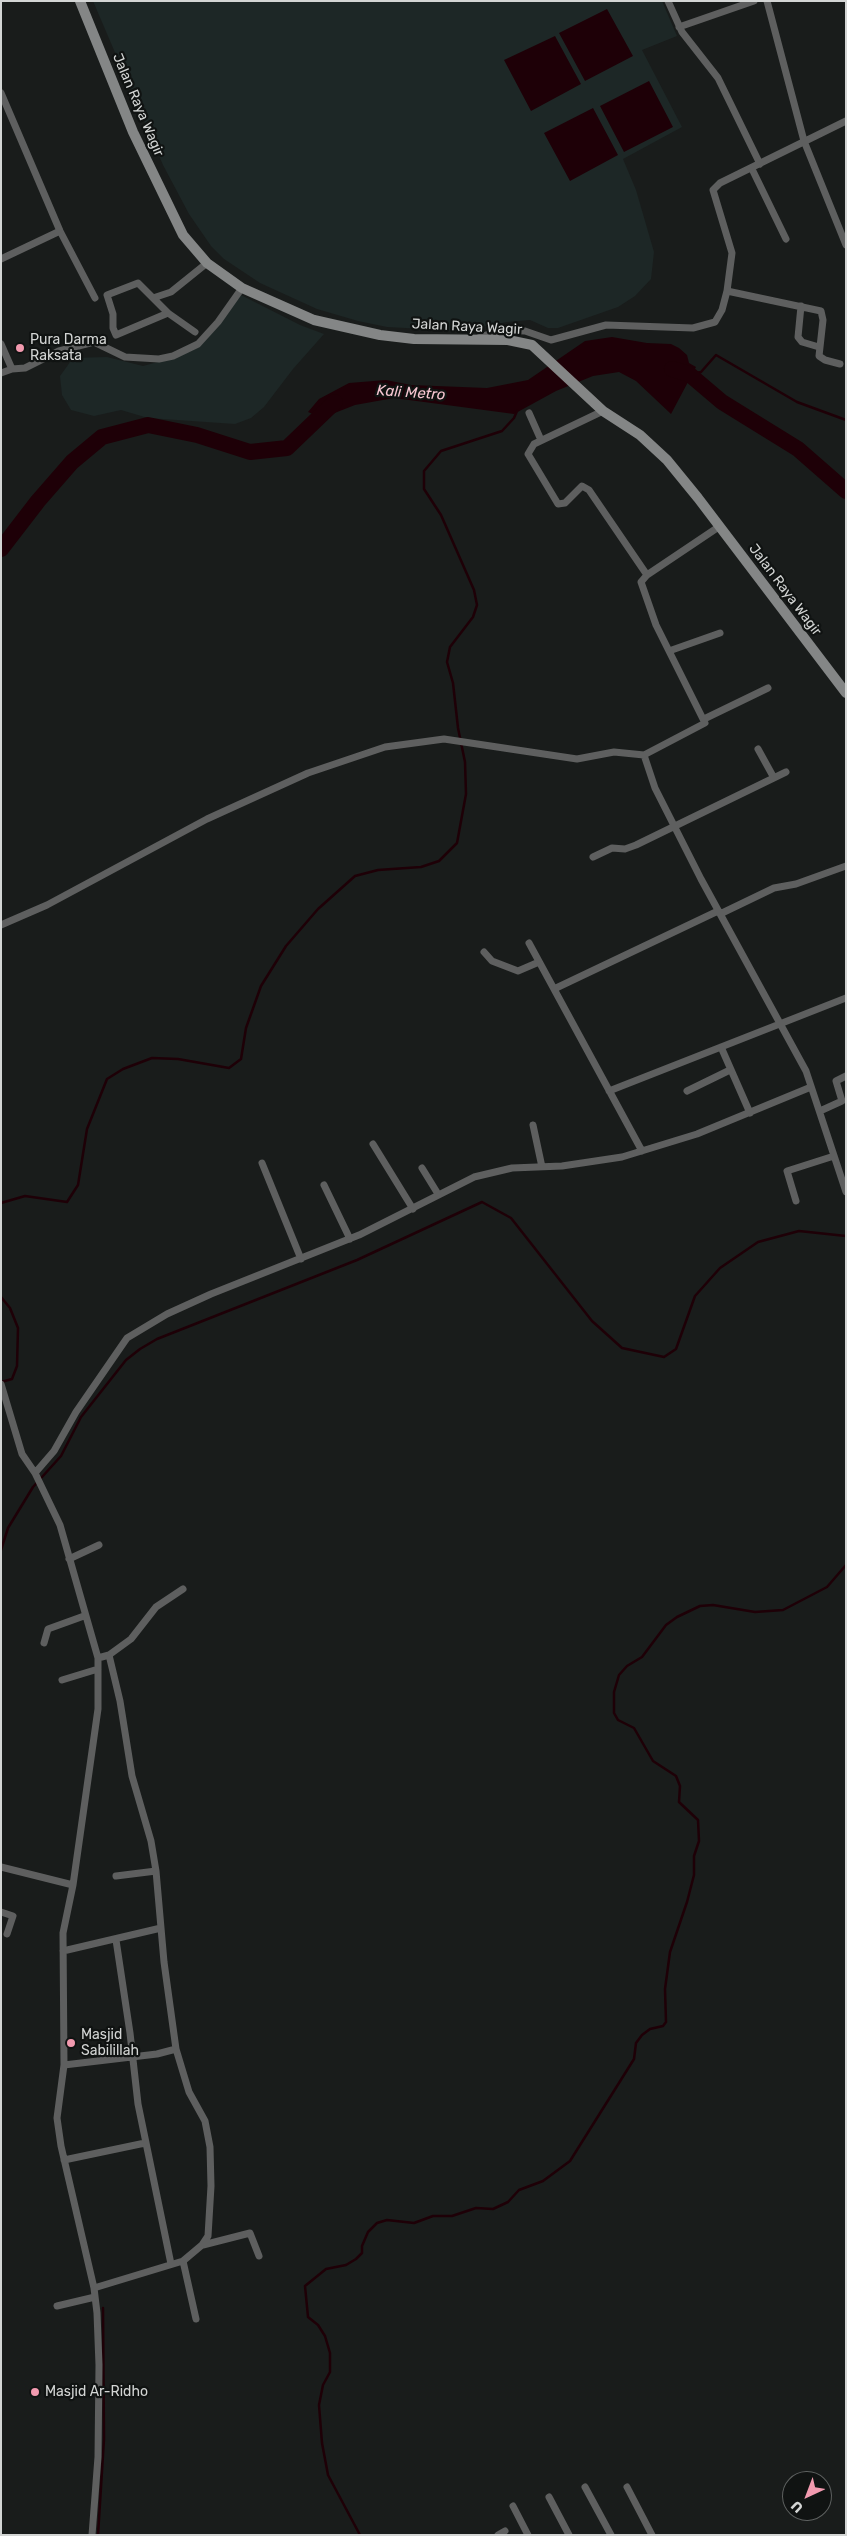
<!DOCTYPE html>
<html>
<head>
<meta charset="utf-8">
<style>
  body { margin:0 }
  #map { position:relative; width:847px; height:2536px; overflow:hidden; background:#191c1b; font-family:Rubik,sans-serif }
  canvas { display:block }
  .frame { position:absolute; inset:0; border:2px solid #d3d5d4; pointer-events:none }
  .north { position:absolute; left:782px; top:2471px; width:50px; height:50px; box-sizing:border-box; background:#101312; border:1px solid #5e6160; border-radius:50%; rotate:223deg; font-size:14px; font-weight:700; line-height:20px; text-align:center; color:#d3d5d4 }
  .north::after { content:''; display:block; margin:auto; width:18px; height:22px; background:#f29aaf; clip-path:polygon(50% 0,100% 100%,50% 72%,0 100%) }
</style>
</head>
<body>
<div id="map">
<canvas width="847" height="2536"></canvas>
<div class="frame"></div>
<div class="north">U</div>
</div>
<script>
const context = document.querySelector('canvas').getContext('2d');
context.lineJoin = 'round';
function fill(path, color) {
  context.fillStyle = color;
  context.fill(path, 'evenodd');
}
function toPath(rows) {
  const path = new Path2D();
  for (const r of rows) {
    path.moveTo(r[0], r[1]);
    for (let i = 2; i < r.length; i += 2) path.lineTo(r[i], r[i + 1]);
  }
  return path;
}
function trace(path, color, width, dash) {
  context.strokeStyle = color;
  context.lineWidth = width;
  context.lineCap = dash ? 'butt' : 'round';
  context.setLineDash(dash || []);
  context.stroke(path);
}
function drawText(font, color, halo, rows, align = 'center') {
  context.font = font + ' Rubik,sans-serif';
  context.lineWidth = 4.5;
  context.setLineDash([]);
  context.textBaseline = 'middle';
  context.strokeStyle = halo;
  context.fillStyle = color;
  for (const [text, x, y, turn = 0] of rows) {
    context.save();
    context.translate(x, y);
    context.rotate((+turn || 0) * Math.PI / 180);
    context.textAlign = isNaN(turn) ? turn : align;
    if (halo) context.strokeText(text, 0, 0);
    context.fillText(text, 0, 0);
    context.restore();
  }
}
fill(toPath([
  [93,1,662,1,677,36,642,50,682,127,623,159,636,190,654,252,651,279,635,296,618,307,558,328,548,328,530,320,507,322,461,331,387,327,358,321,317,309,260,283,224,259,211,246,189,214,163,165],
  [241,295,300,325,324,334,293,369,264,407,251,418,235,424,148,418,121,410,94,416,71,410,62,395,60,376,73,358,107,357,143,366,177,357,199,347]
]), '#1d2726');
fill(toPath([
  [607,9,633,56,585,81,559,33],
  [555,36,581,84,531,111,504,60],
  [649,81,673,127,624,152,600,106],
  [593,108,618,155,570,181,544,133],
  [612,337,647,343,671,344,679,348,687,355,689,363,696,367,671,414,636,381,619,372,593,376,556,391,514,414,394,398,355,405,322,418,308,412,319,399,349,383,386,380,411,385,487,388,528,380,585,341]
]), '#1e0007');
trace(toPath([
  [691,374,701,372,716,355,797,402,846,420],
  [1,1203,25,1196,67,1202,78,1185,87,1129,107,1079,123,1069,152,1058,178,1059,229,1068,241,1059,246,1028,261,986,286,946,318,909,355,876,378,870,421,867,439,861,457,843,466,794,465,762,458,728,453,683,447,662,450,647,473,617,477,605,474,590,441,515,424,489,424,471,441,451,502,431,514,418,517,411],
  [1,1297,10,1308,18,1328,17,1366,12,1379,1,1382],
  [1,1550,8,1528,33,1487,61,1456,81,1417,126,1360,140,1349,157,1339,357,1260,482,1202,511,1218,592,1321,622,1348,664,1357,676,1349,695,1296,720,1268,758,1242,799,1231,846,1236],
  [98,2535,104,2439,103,2308],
  [360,2535,328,2475,322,2443,319,2405,323,2385,330,2372,330,2353,325,2336,318,2325,308,2317,305,2286,326,2269,346,2265,356,2259,362,2253,362,2246,368,2232,377,2223,387,2220,414,2223,433,2216,452,2216,476,2208,493,2209,508,2202,519,2190,543,2181,570,2161,634,2059,636,2043,642,2035,650,2029,663,2026,666,2022,665,1989,670,1952,687,1902,694,1875,694,1856,699,1841,698,1820,679,1802,680,1786,676,1776,653,1761,634,1728,618,1720,614,1713,614,1692,619,1675,627,1666,642,1657,666,1625,677,1617,700,1606,713,1605,755,1612,783,1610,827,1587,846,1565]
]), '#1e0007', 2.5);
trace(toPath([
  [672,369,689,374,722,402,798,449,846,491],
  [1,549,38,501,72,462,102,437,148,425,197,435,250,452,287,448,335,402]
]), '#1e0007', 16);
trace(toPath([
  [668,1,682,32,718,78,760,164],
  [767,1,804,141,846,245],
  [679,27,754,1],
  [1,93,60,231,95,298],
  [752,169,786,239],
  [1,259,60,231],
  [727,291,821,311,823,320,819,356,825,360,840,364],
  [153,298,171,292,207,263],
  [801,306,798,337,802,342,819,347],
  [168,313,138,283,107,295,113,314,113,328,116,335,168,313,195,332],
  [478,338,500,330,525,331,551,340,606,325,693,328,715,322,722,310,727,291,732,253,713,190,720,183,846,121],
  [1,344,12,369,25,368,59,351,94,342,125,357,159,359,173,356,198,344,218,322,242,288],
  [1,373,12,369],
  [603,411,534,444,528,454,558,504,565,503,582,486,589,490,647,575],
  [529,413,541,440],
  [720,526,647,575,641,582,656,625,705,723,644,755,655,788,701,879,806,1071,846,1192],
  [669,651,720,633],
  [704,719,768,688],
  [758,749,774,778],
  [593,857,612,848,625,849,636,845,786,772],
  [720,914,774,888,796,884,846,866],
  [1,925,47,905,207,819,308,773,385,747,444,739,577,759,614,752,644,755],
  [529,943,642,1151],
  [484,952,492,961,518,971,539,962],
  [554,989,718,911],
  [721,1047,750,1113],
  [609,1091,846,998],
  [687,1091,730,1070],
  [820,1111,842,1101,836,1081,846,1076],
  [533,1125,542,1167],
  [373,1144,413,1209],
  [262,1163,301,1259],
  [422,1168,438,1194],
  [324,1185,350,1239],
  [796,1201,787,1171,834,1156],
  [1,1384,22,1454,35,1473,60,1525,98,1658,98,1709,73,1885,63,1933,64,2065,57,2118,61,2146,94,2288,97,2313,99,2365,98,2457,92,2535],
  [35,1473,54,1451,76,1412,127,1338,167,1314,211,1294,359,1235,474,1177,512,1168,562,1166,622,1157,697,1134,811,1087],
  [69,1559,99,1545],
  [44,1643,48,1629,84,1616],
  [98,1658,109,1655,131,1639,156,1607,183,1589],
  [62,1680,98,1669],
  [1,1867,73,1885],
  [116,1876,156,1871],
  [1,1912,13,1916,7,1934],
  [116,1940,130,2033,138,2104,171,2264],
  [63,1951,161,1928],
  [64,2065,157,2054,176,2049],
  [64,2160,145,2143],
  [203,2245,250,2233,259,2256],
  [183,2261,196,2319],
  [94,2288,183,2261,202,2245,208,2236,211,2186,210,2147,205,2121,189,2092,176,2049,164,1962,156,1871,151,1841,132,1776,120,1701,109,1655],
  [57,2306,95,2297],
  [585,2487,611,2535],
  [627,2487,652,2535],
  [549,2497,569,2535],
  [513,2506,528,2535],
  [498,2535,505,2531]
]), '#5e5f5f', 7);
trace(toPath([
  [80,1,133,132,183,235,207,263,242,288,314,320,380,335,414,339,508,340,532,345,603,411,640,435,667,460,698,498,846,693]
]), '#848686', 10);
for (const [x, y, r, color] of [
  [20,348,5,"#f29aaf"],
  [71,2043,5,"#f29aaf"],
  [35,2392,5,"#f29aaf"]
]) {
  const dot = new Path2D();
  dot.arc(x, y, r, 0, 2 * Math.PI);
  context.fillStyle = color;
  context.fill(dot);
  trace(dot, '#101312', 2);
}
drawText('14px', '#d3d5d4', '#101312', [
  ["Jalan Raya Wagir",138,105,67],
  ["Jalan Raya Wagir",467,327,3],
  ["Jalan Raya Wagir",785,590,53]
]);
drawText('14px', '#d3d5d4', '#101312', [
  ["Pura Darma",30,340],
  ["Raksata",30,356],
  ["Masjid",81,2035],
  ["Sabilillah",81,2051],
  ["Masjid Ar-Ridho",45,2392]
], 'left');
drawText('italic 15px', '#f6c5d0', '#101312', [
  ["Kali Metro",411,393,4]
]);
</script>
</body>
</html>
